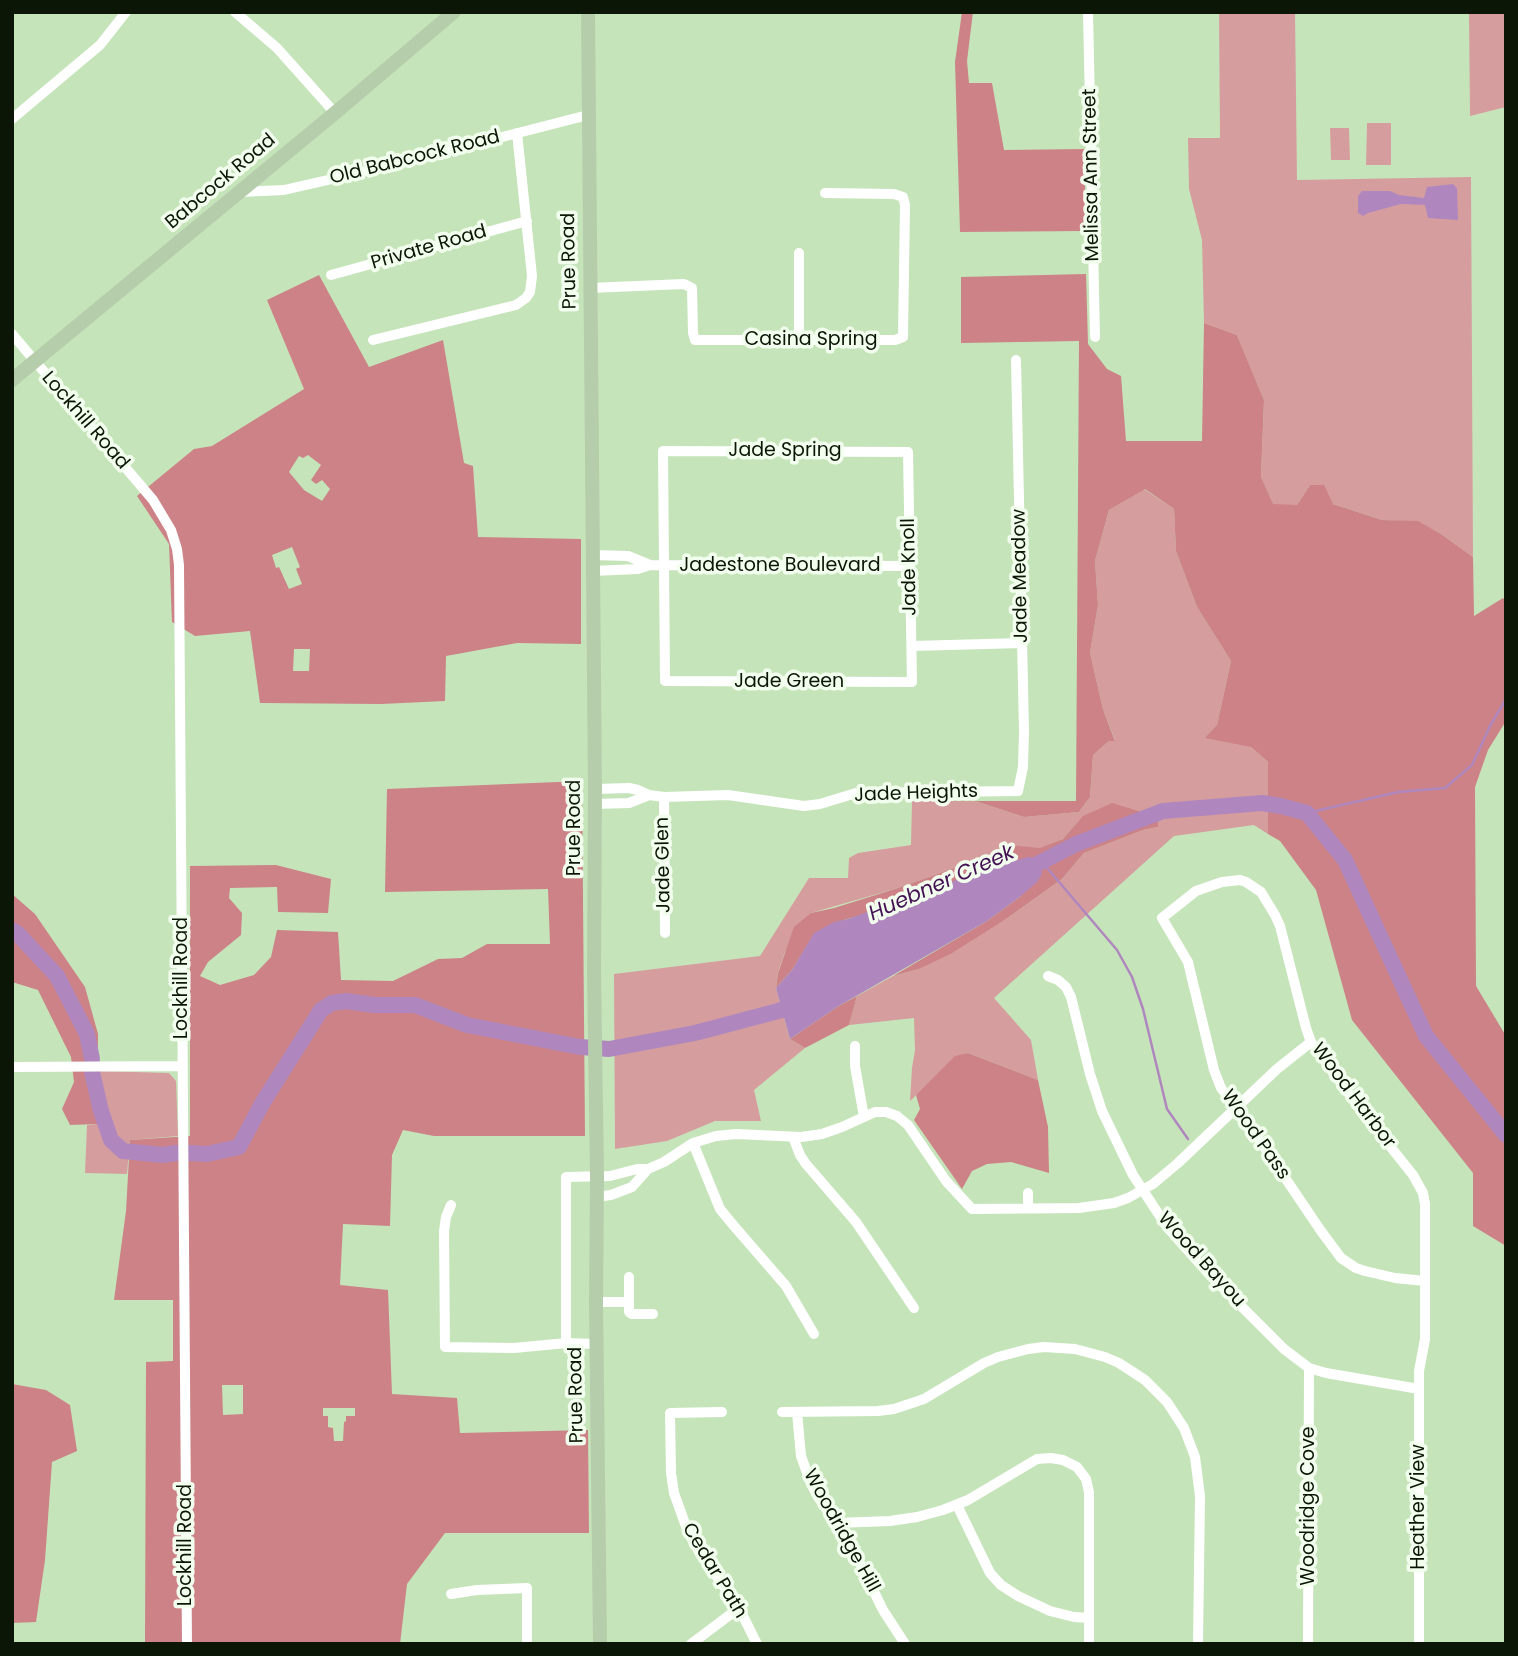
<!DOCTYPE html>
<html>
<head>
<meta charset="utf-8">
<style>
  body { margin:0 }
  #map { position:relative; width:1518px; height:1656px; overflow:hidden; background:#c6e4ba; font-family:Poppins,sans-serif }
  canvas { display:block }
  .frame { position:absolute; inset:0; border:14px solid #0c1607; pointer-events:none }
</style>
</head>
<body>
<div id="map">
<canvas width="1518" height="1656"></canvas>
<div class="frame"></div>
</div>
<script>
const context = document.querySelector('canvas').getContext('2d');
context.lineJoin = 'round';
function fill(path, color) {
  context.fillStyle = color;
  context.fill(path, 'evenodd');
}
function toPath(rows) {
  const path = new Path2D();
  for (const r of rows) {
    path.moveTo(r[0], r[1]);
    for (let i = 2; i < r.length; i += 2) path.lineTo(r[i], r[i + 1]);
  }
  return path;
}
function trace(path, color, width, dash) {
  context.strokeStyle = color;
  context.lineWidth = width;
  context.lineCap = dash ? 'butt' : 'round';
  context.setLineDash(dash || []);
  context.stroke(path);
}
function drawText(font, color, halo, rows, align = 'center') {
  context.font = font + ' Poppins,sans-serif';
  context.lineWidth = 7;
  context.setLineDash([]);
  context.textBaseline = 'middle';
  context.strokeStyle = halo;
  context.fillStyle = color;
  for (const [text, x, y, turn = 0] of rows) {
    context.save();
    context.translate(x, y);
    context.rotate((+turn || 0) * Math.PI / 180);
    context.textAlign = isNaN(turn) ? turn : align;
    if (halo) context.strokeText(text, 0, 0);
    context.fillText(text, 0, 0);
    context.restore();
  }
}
fill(toPath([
  [1219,12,1295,12,1297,180,1471,177,1473,557,1441,534,1418,522,1382,520,1333,504,1310,485,1297,505,1273,505,1261,477,1264,400,1237,335,1204,323,1202,240,1189,189,1188,138,1220,138],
  [1469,12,1506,12,1506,107,1470,116],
  [1367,123,1391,123,1391,165,1366,165],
  [1330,128,1349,128,1350,160,1331,160],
  [1144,489,1174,509,1176,551,1197,607,1231,661,1217,725,1251,747,1268,762,1268,834,1254,825,1174,836,994,998,1031,1040,1038,1080,968,1053,955,1057,910,1101,912,1068,915,1050,914,1018,849,1025,857,996,893,976,919,969,1006,919,1062,879,1084,853,1143,830,1158,827,1084,816,1063,839,1040,849,1009,845,957,867,898,888,811,913,785,952,778,972,776,988,790,1039,805,1048,754,1090,761,1121,715,1121,667,1141,615,1149,614,974,760,956,809,878,848,878,849,858,858,853,911,845,912,801,975,801,1024,817,1079,812,1090,797,1093,755,1109,741,1115,740,1103,709,1090,653,1098,605,1095,561,1109,510],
  [97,1071,169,1073,176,1081,178,1136,130,1140,127,1174,85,1173,87,1125,97,1124]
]), '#d69d9f');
fill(toPath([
  [962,12,973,12,967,61,969,83,992,83,1004,150,1084,149,1086,231,960,232,955,62],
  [1086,274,1088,344,1107,369,1121,376,1126,441,1202,441,1204,323,1237,335,1264,400,1261,477,1273,504,1297,505,1310,485,1324,485,1333,504,1382,520,1418,521,1441,534,1473,557,1474,616,1503,598,1506,602,1506,721,1488,750,1475,787,1476,986,1506,1036,1506,1246,1473,1226,1473,1173,1352,1020,1316,890,1280,841,1268,834,1268,762,1251,747,1205,738,1217,725,1231,661,1197,607,1176,551,1174,509,1145,489,1109,510,1095,561,1098,605,1090,653,1103,709,1115,741,1109,741,1093,755,1090,797,1079,812,1024,817,975,801,1076,801,1079,341,961,343,961,277],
  [319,275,369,367,443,340,464,463,473,466,478,537,581,539,581,644,517,643,446,656,445,701,381,704,260,703,250,631,195,636,172,622,169,544,137,496,194,449,212,446,304,389,267,300],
  [308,455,321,465,311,480,316,484,322,480,330,489,322,501,304,490,289,472,299,456,303,458],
  [292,547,300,567,296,569,302,584,289,589,279,567,276,568,272,555],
  [294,649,310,649,309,671,293,671],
  [582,781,585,1136,434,1136,403,1130,392,1155,390,1226,343,1224,340,1285,388,1290,392,1394,457,1398,460,1433,588,1430,589,1533,445,1533,407,1584,400,1644,145,1644,146,1362,173,1361,173,1300,114,1300,126,1211,130,1140,190,1136,190,866,276,865,331,879,328,913,278,912,277,887,230,888,229,898,242,913,241,935,208,962,200,976,220,985,254,975,271,957,277,930,338,932,341,980,393,981,438,959,462,958,487,944,550,944,548,889,385,892,387,789],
  [222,1385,243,1385,243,1414,223,1415],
  [323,1408,355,1408,355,1416,346,1416,346,1421,344,1422,343,1441,334,1441,333,1428,328,1427,328,1416,323,1416],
  [1112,803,1158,817,1158,827,1143,830,1084,853,1062,879,1006,919,952,953,919,969,893,976,987,921,1021,896,930,889,877,910,834,923,814,934,792,970,776,988,778,973,794,927,811,913,834,908,898,888,957,867,1009,845,1040,848,1063,839,1083,816],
  [12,894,35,914,85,987,98,1034,97,1124,70,1125,62,1109,74,1082,71,1057,38,990,12,982],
  [857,996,849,1025,805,1048,790,1039,837,1007],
  [968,1053,1038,1080,1048,1127,1049,1173,1011,1162,987,1164,972,1171,962,1189,914,1120,920,1109,916,1095,955,1056],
  [12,1384,46,1390,70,1405,77,1451,52,1462,45,1560,36,1622,12,1623]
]), '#cc8286');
fill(toPath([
  [1453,184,1457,188,1458,220,1428,218,1425,205,1401,204,1368,213,1363,216,1358,213,1358,196,1362,191,1390,191,1399,195,1424,198,1427,187],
  [1028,857,1037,858,1042,874,1037,882,1021,896,987,921,837,1007,790,1039,776,988,792,970,814,933,834,922,848,919,930,889,1007,863]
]), '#af87be');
trace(toPath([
  [1307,813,1398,792,1445,788,1472,765,1490,726,1506,699],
  [1042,862,1117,950,1132,977,1143,1009,1167,1109,1188,1139]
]), '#af87be', 2.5);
trace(toPath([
  [1020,873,1076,844,1163,811,1262,803,1281,806,1307,813,1345,860,1426,1036,1506,1135],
  [12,930,18,934,57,976,87,1034,92,1059],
  [92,1072,101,1111,111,1140,123,1151,163,1155,176,1153],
  [189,1153,207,1154,239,1147,263,1102,321,1010,332,1003,346,1001,374,1005,415,1005,467,1025,580,1047,609,1049,695,1033,782,1010,798,997]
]), '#af87be', 16);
trace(toPath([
  [235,12,277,48,335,113],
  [1088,12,1095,337],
  [12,119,100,45,126,12],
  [240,192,284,190,389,166,588,115],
  [799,253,799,339],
  [331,275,527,221],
  [590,288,684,284,692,288,693,333,695,340,895,340,903,337,905,205,903,197,894,194,825,193],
  [12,334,153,500,171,530,177,549,179,565,187,1644],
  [373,340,516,305,526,298,530,292,532,276,517,133],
  [663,451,908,452,912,682,665,681,663,451],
  [592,555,628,556,650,565],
  [592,571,638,569,650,565,910,566],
  [912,646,1022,643],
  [595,789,629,788,638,790,649,795,664,797,728,795,804,806,820,804,856,793,1018,791,1023,767,1024,732,1016,360],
  [664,797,665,933],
  [595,804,629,803,649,795],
  [1048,976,1058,980,1066,987,1071,997,1090,1074,1102,1111,1133,1175,1167,1227,1208,1273,1284,1349,1309,1368,1326,1373,1419,1389],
  [855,1046,855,1066,864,1117],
  [12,1067,182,1066],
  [793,1137,800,1155,806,1164,856,1222,914,1308],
  [693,1143,720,1209,734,1226,786,1286,814,1334],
  [1028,1193,1028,1207],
  [596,1197,611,1195,632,1187,648,1169],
  [451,1205,446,1217,444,1231,445,1347,514,1348,566,1343,596,1344],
  [629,1277,629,1312,632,1314,653,1314],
  [596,1302,629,1302],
  [566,1343,566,1177,610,1176,637,1169,648,1169,664,1162,693,1143,716,1136,736,1134,801,1137,822,1134,842,1127,875,1112,886,1112,897,1116,908,1125,946,1181,972,1209,1079,1208,1114,1203,1128,1198,1153,1184,1178,1163,1277,1069,1311,1042],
  [722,1412,670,1413,671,1473,674,1493,688,1532,698,1550,739,1608,757,1644],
  [782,1412,878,1411,894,1409,924,1399,984,1363,998,1357,1028,1349,1044,1347,1075,1349,1105,1357,1119,1363,1145,1380,1167,1402,1184,1428,1195,1457,1200,1496,1198,1644],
  [797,1412,801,1456,811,1484,818,1497,850,1543,883,1610,905,1644],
  [957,1505,990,1573,1001,1585,1018,1596,1050,1611,1074,1617,1089,1618],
  [836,1523,890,1521,917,1517,943,1510,968,1500,1037,1459,1051,1458,1063,1460,1077,1467,1086,1479,1089,1492,1089,1644],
  [451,1594,477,1590,527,1588,527,1644],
  [691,1644,739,1608],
  [1308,1644,1309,1368],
  [1419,1644,1419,1371,1425,1339,1425,1204,1423,1193,1413,1175,1358,1106,1311,1042,1306,1028,1280,926,1275,915,1261,892,1246,882,1240,880,1222,882,1196,891,1162,918,1188,962,1214,1070,1221,1088,1246,1120,1321,1231,1341,1258,1356,1268,1365,1271,1395,1278,1425,1281]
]), '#fff', 10);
trace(toPath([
  [588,12,595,789,594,972,597,1177,596,1302,600,1644],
  [12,380,335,113,454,12]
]), '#b6cdac', 14);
drawText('19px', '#0c1607', '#f3ffee', [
  ["Old Babcock Road",415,158,-14],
  ["Melissa Ann Street",1092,175,-91],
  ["Babcock Road",221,182,-40],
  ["Private Road",429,248,-16],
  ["Prue Road",570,261,-91],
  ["Casina Spring",811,340],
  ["Lockhill Road",85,421,49],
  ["Jade Spring",785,451],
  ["Jadestone Boulevard",780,566],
  ["Jade Knoll",910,567,-91],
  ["Jade Meadow",1021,576,-91],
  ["Jade Green",789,682],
  ["Jade Heights",916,794,-2],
  ["Prue Road",575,828,-90],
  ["Jade Glen",664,865,-91],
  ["Lockhill Road",182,978,-90],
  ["Wood Harbor",1353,1096,53],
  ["Wood Pass",1255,1135,55],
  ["Wood Bayou",1201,1260,48],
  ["Prue Road",577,1395,-91],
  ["Woodridge Cove",1309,1506,-90],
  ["Heather View",1419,1507,-90],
  ["Woodridge Hill",841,1531,61],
  ["Lockhill Road",186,1545,-90],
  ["Cedar Path",714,1571,59]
]);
drawText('italic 21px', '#441054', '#f3ffee', [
  ["Huebner Creek",942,884,-24]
]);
</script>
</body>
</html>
